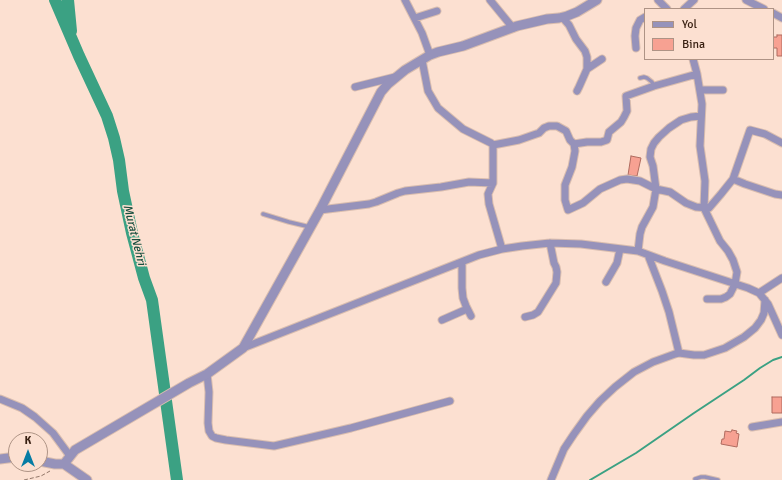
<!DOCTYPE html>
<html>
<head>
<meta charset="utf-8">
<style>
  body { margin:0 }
  #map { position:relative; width:782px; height:480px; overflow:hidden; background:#fce0d1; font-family:Signika,sans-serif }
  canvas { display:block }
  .legend { position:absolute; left:644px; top:8px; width:130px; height:52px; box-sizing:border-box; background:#fce0d1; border:1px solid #ae9385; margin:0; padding:5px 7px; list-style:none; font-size:12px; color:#392012 }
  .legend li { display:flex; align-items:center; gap:8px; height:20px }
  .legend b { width:20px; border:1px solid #ae9385 }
  .north { position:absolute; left:8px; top:432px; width:40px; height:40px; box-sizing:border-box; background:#fce0d1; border:1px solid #ae9385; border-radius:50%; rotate:0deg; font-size:11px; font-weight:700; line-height:16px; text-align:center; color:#392012 }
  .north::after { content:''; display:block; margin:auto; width:14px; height:18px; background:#067ca4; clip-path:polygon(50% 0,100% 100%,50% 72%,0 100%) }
</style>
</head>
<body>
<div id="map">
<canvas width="782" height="480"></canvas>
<ul class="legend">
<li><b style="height:5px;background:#9692ba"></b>Yol</li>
<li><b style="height:11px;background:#f7a192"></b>Bina</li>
</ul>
<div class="north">K</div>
</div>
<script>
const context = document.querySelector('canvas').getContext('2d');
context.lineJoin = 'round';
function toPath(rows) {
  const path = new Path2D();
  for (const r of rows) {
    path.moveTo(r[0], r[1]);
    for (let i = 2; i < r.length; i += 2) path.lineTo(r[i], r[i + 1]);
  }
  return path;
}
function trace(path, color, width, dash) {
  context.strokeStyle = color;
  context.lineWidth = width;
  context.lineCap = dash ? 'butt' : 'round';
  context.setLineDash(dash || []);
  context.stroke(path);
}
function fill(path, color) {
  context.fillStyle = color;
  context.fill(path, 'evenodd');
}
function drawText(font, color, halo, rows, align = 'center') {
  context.font = font + ' Signika,sans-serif';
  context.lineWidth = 3;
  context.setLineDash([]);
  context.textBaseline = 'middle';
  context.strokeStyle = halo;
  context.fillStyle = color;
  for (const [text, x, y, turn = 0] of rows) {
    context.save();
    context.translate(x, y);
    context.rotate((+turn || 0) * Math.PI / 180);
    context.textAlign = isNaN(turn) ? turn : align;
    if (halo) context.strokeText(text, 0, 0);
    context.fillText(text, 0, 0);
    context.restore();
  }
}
trace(toPath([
  [590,480,636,453,694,413,744,380,760,368,773,360,782,357]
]), '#3ba183', 2);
trace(toPath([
  [55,0,79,56,107,116,114,138,119,160,123,191,132,233,144,278,152,300,177,480],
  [68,0,71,31]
]), '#3ba183', 12);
const building = toPath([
  [777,35,782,35,782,56,777,56,777,48,773,48,773,37,777,37,777,35],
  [631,156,641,158,637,176,628,175,631,156],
  [772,397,782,397,782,413,772,413,772,397],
  [732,430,737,431,736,433,739,434,737,447,721,444,722,439,724,439,725,431,731,432,732,430]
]);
fill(building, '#f7a192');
trace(building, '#b06b5f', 1);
const service = toPath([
  [640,78,644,77,647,78,652,82,654,86],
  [263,214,289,222,310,227],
  [695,479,701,477,705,477,718,480]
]);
const minor = toPath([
  [405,0,422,33,430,55],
  [490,0,513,28],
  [658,0,667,9],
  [746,0,764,9],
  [684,9,694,0],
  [773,13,782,18],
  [562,17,569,25,576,39,585,51,587,57,587,69,579,87,577,91],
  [415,18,437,11],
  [636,48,635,36,636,28,640,20,645,17],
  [693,59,697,74,702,104,700,146,705,181,704,208,720,241,728,251,733,260,737,272,735,284,730,294,726,297,721,299,707,299],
  [422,60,428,91,438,108,463,129,491,143,493,145,493,183,488,194,489,204,502,249],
  [587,69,602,59],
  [355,87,395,77],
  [700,90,723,90],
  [574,144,587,142,601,142,607,140,609,132,621,122,624,117,627,111,626,96,654,86,697,74],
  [493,145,519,140,539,133,544,128,549,126,557,126,566,131,570,140,574,144,575,151,572,167,565,185,565,200,568,210,583,203,600,189,620,180,627,179,640,181,656,189,670,192,686,203,696,207,709,208,721,194,733,179,750,130,765,134,782,143],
  [733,179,745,184,775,194,782,195],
  [320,210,369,204,376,202,398,193,405,191,441,187,469,182,493,183],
  [638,251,640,234,642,227,653,207,656,189,653,166,650,157,651,149,654,143,659,137,669,128,681,120,691,117,701,116],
  [648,255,662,291,669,312,679,353],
  [462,262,462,288,463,298,466,306,471,316],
  [606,282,617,263,620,249],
  [759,293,782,278],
  [525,317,533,315,538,312,556,283,557,272,556,267,554,263,550,243],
  [442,320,467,309],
  [243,348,479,255,502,249,522,246,550,243,581,244,638,251,665,261,748,288,759,293,768,304,782,335],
  [207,374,209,392,208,423,209,431,212,436,216,438,226,440,274,446,351,428,450,401],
  [0,399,22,408,35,417,53,433,70,456],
  [752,427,782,422],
  [551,480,564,449,574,434,587,416,600,401,615,387,634,372,653,362,675,354,679,353,694,355,704,355,725,348,744,337,755,328,761,320,764,313,765,300]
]);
const tertiary = toPath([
  [0,459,16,457],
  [40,461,55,464,64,464,87,480],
  [64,464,75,450,189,383,207,374,243,348,320,210,381,92,388,84,405,70,430,55,438,52,463,46,517,26,547,19,559,18,567,16,577,12,597,0]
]);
trace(service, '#d9bdaf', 5.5);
trace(minor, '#d9bdaf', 9);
trace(tertiary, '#d9bdaf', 11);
trace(toPath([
  [24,480,41,476,50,471]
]), '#927769', 1, [4, 2]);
trace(service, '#9692ba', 3.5);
trace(minor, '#9692ba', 7);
trace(tertiary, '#9692ba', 9);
drawText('italic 12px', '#184f3f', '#fce0d1', [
  ["Murat Nehri",134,235,76]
]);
</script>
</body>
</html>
